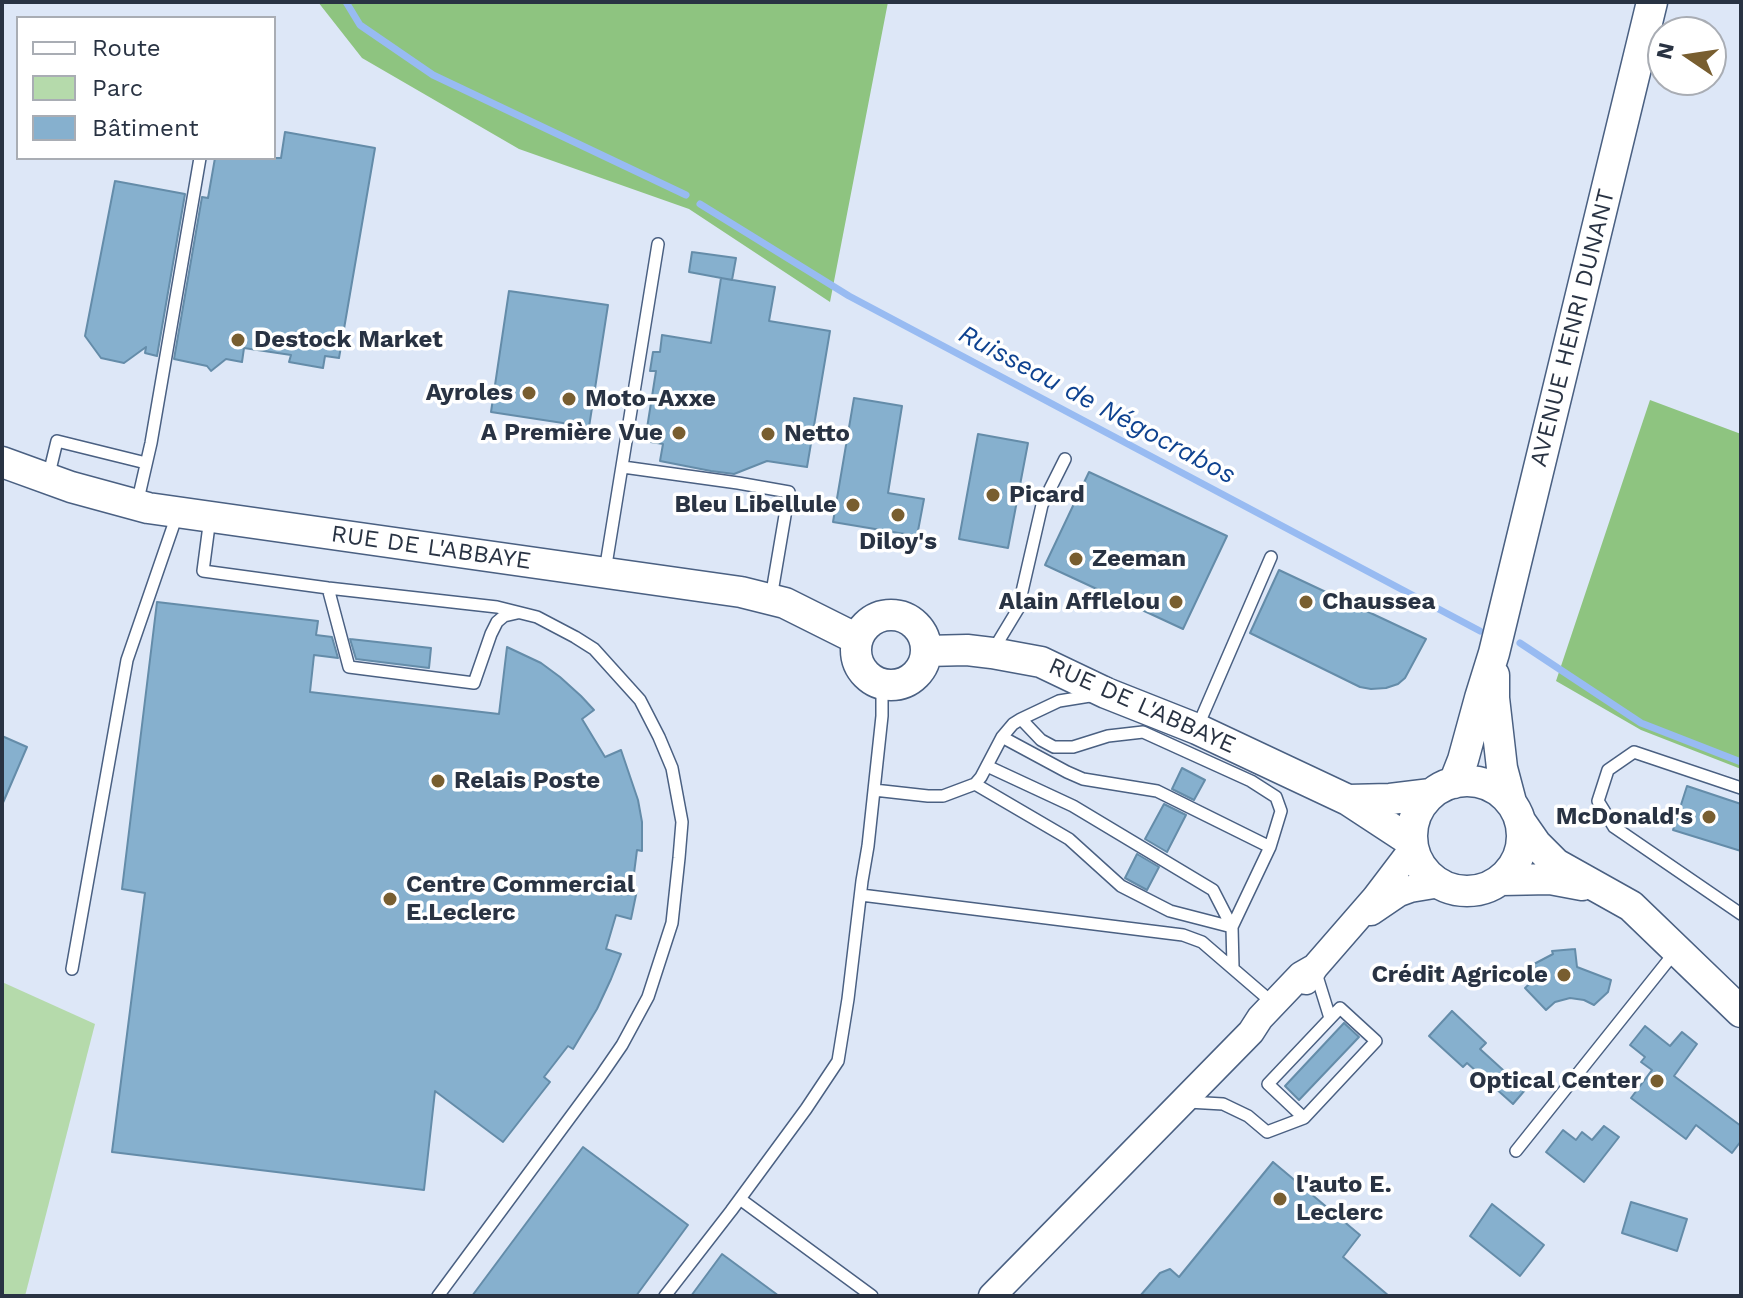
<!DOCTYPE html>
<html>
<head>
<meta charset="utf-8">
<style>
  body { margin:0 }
  #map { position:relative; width:1743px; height:1298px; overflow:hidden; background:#dde7f7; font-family:"Work Sans",sans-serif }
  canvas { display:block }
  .frame { position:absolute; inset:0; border:4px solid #293343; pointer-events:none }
  .legend { position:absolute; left:16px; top:16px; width:260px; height:144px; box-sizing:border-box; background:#fff; border:2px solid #a9adb4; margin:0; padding:10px 14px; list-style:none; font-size:24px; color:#293343 }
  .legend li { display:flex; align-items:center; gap:16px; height:40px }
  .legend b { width:40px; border:2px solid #a9adb4 }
  .north { position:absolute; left:1647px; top:16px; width:80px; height:80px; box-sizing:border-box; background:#fff; border:2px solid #a9adb4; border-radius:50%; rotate:283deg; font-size:22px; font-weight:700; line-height:32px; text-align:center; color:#293343 }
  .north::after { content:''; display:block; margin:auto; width:28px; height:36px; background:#785e30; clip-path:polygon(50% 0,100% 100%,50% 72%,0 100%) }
</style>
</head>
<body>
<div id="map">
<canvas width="1743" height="1298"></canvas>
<div class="frame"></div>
<ul class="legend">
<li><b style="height:10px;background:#fff"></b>Route</li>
<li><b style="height:22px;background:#b5daab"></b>Parc</li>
<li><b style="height:22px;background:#86b0ce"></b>Bâtiment</li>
</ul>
<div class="north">N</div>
</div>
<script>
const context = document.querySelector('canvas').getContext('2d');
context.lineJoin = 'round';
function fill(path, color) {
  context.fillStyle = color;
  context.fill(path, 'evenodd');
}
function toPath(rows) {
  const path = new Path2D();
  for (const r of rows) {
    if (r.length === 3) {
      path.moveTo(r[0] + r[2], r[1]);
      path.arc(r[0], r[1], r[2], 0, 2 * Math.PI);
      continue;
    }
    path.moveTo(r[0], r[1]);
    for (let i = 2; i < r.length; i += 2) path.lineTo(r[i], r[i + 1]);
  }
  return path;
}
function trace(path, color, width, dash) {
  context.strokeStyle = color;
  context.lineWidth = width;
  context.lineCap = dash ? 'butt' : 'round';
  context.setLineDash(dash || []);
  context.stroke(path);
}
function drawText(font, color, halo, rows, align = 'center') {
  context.font = font + ' "Work Sans",sans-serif';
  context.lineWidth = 7;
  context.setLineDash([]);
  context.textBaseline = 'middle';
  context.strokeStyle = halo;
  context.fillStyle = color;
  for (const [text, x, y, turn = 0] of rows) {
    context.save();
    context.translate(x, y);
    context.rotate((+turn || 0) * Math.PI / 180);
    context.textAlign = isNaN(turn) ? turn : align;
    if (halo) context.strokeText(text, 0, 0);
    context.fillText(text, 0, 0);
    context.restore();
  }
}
fill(toPath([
  [2,982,95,1024,25,1296,2,1296]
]), '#b5daab');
fill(toPath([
  [318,2,888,2,830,302,689,209,519,149,362,58],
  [1650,400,1741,434,1741,769,1641,730,1556,681]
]), '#8ec480');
trace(toPath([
  [346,2,360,25,433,75,686,195],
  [700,204,849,296,1480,631],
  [1520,643,1641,723,1741,762]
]), '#98bbf2', 7);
const building = toPath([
  [285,132,375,148,339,358,325,356,323,368,289,362,291,355,244,348,242,362,226,359,211,371,207,366,174,359,202,197,208,198,215,158,281,158,285,132],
  [115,181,185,194,157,356,145,353,146,347,124,363,101,358,85,336,115,181],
  [692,252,736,258,732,280,689,272,692,252],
  [721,278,775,287,769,321,830,331,807,467,767,461,734,474,711,471,660,461,663,444,645,441,656,371,650,371,653,352,660,352,662,335,711,343,721,278],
  [509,291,608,305,589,427,491,412,509,291],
  [854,398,902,406,888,493,924,499,917,536,833,522,854,398],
  [978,434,1028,443,1008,548,959,539,978,434],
  [1089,472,1227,536,1183,629,1045,565,1089,472],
  [1279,570,1426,639,1405,678,1398,684,1386,688,1371,689,1360,687,1250,633,1279,570],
  [157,602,318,621,316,635,332,637,338,658,314,655,310,692,499,714,507,647,541,663,560,677,581,696,594,710,582,719,605,757,621,750,638,800,642,822,642,851,637,850,632,889,637,890,631,919,616,915,606,949,621,954,611,979,597,1009,573,1049,568,1046,544,1077,550,1082,503,1142,435,1091,424,1190,112,1152,145,893,122,889,157,602],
  [350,639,431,648,429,668,356,659,350,639],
  [2,736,27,747,2,805,2,736],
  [1182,768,1205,780,1194,800,1172,789,1182,768],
  [1687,786,1741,804,1741,851,1673,830,1687,786],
  [1164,804,1186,815,1167,852,1145,839,1164,804],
  [1137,854,1159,867,1147,890,1125,878,1137,854],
  [1575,949,1577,967,1611,980,1608,992,1594,1005,1584,1000,1570,998,1555,1002,1546,1010,1525,988,1539,975,1534,964,1553,954,1552,951,1575,949],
  [1452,1011,1486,1043,1480,1049,1525,1090,1513,1104,1467,1063,1463,1067,1429,1036,1452,1011],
  [1344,1023,1359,1037,1299,1100,1285,1086,1344,1023],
  [1645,1026,1670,1046,1682,1032,1697,1044,1674,1076,1741,1126,1741,1141,1732,1153,1696,1125,1686,1139,1631,1098,1652,1070,1641,1062,1645,1057,1630,1045,1645,1026],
  [1604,1126,1619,1137,1584,1182,1546,1152,1563,1130,1576,1140,1582,1132,1592,1140,1604,1126],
  [583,1147,688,1225,636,1296,472,1296,583,1147],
  [1273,1162,1360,1235,1343,1257,1389,1296,1140,1296,1160,1273,1170,1269,1179,1277,1273,1162],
  [1631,1202,1687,1219,1677,1251,1622,1233,1631,1202],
  [1492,1204,1544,1245,1520,1276,1470,1236,1492,1204],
  [722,1254,779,1296,691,1296,722,1254]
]);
fill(building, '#86b0ce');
trace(building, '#648ca9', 2);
const service = toPath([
  [623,467,738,483,789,492,771,598],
  [48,478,57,441,146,463],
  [137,504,151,443,200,158],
  [210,518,203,571,328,588,497,607,537,617,575,637,594,649,640,700,659,737,672,768,682,822,679,858,672,923,648,997,622,1045,600,1077,438,1296],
  [605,571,658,244],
  [328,588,349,667,474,683,491,634,497,622,504,616,517,613],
  [992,652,1018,609,1042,505,1065,459],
  [1021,719,1041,740,1054,747,1073,747,1108,736,1143,732,1251,781,1276,797,1281,811,1270,847,1232,927],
  [1197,728,1271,557],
  [1002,737,1067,772,1083,779,1157,791,1270,847],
  [987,766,1073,806,1213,890,1232,927,1233,967],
  [975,784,1069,839,1121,886,1170,911,1232,927],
  [1741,788,1634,752,1608,770,1598,801,1614,827,1741,914],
  [874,790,928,796,943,796,975,784,981,777,1002,737,1013,724,1021,719,1059,701,1096,695],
  [861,895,1183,935,1202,942,1274,1004],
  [72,969,127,660,177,515],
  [1316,973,1330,1018],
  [1188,1102,1223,1104,1248,1116,1267,1132,1304,1118,1376,1041,1340,1008,1268,1084,1304,1118],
  [1516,1151,1675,952],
  [740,1199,872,1296],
  [665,1296,731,1211,806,1109,838,1061,848,999,862,881,868,846,882,716,882,685]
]);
const tertiary = toPath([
  [1371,912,1399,893,1410,889,1440,884],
  [1306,981,1315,967,1375,898,1413,848],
  [992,1296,1251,1032,1260,1018,1301,975,1315,967]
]);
const secondary = toPath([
  [2,462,71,487,148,508,741,592,785,603,857,639],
  [891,650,35],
  [926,651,967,650,992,653,1041,662,1106,693,1197,729,1348,800,1412,842],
  [1494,675,1494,698,1502,768,1511,802],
  [1467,836,55],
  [1454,783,1463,760,1480,698,1494,653,1652,2],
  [1348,800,1390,799,1431,794],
  [1520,821,1536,844,1556,864,1631,906,1741,1012],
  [1501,880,1550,879,1582,885]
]);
trace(service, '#4a6082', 14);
trace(tertiary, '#4a6082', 29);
trace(secondary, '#4a6082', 33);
trace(service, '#fff', 11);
trace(tertiary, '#fff', 26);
trace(secondary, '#fff', 30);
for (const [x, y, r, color] of [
  [238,340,8,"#785e30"],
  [529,393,8,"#785e30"],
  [569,399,8,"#785e30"],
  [679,433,8,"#785e30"],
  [768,434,8,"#785e30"],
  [993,495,8,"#785e30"],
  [853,505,8,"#785e30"],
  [898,515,8,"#785e30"],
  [1076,559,8,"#785e30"],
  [1176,602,8,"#785e30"],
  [1306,602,8,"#785e30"],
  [438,781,8,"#785e30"],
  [1709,817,8,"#785e30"],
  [390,899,8,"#785e30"],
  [1564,975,8,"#785e30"],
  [1657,1081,8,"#785e30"],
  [1280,1199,8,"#785e30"]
]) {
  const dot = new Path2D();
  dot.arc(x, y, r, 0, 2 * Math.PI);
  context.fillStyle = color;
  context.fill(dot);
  trace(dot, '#fff', 3);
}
drawText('24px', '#293343', '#fff', [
  ["AVENUE HENRI DUNANT",1573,328,-76],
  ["RUE DE L'ABBAYE",431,548,8],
  ["RUE DE L'ABBAYE",1142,706,24]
]);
drawText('bold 24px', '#293343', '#fff', [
  ["Destock Market",254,340],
  ["Ayroles",513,393,"right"],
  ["Moto-Axxe",585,399],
  ["A Première Vue",663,433,"right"],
  ["Netto",784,434],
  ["Picard",1009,495],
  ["Bleu Libellule",837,505,"right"],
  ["Diloy's",898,542,"center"],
  ["Zeeman",1092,559],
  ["Alain Afflelou",1160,602,"right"],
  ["Chaussea",1322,602],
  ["Relais Poste",454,781],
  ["McDonald's",1693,817,"right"],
  ["Centre Commercial",406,885],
  ["E.Leclerc",406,913],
  ["Crédit Agricole",1548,975,"right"],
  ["Optical Center",1641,1081,"right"],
  ["l'auto E.",1296,1185],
  ["Leclerc",1296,1213]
], 'left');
drawText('italic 26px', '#0e4290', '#fff', [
  ["Ruisseau de Négocrabos",1097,405,28]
]);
</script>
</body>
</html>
